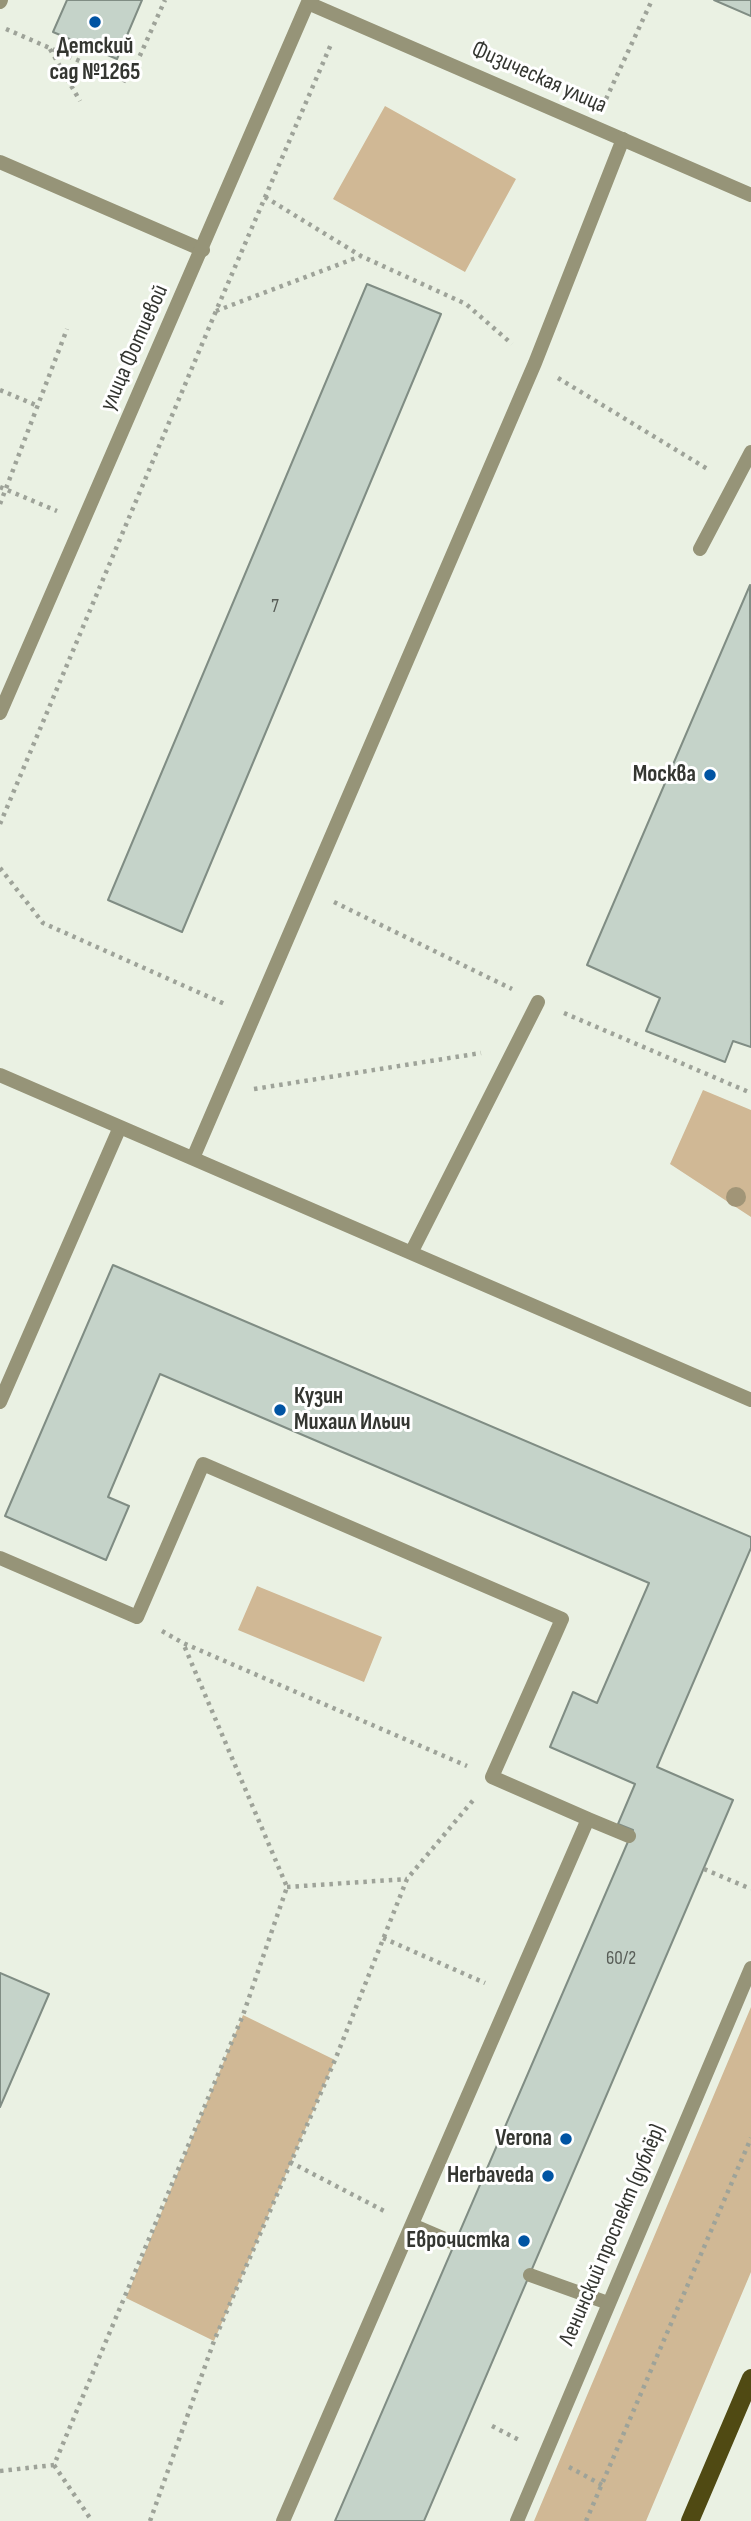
<!DOCTYPE html>
<html>
<head>
<meta charset="utf-8">
<style>
  body { margin:0 }
  canvas { display:block; background:#eaf1e3 }
</style>
</head>
<body>
<canvas width="751" height="2521"></canvas>
<script>
const context = document.querySelector('canvas').getContext('2d');
context.lineJoin = 'round';
function fill(path, color) {
  context.fillStyle = color;
  context.fill(path, 'evenodd');
}
function toPath(rows) {
  const path = new Path2D();
  for (const r of rows) {
    path.moveTo(r[0], r[1]);
    for (let i = 2; i < r.length; i += 2) path.lineTo(r[i], r[i + 1]);
  }
  return path;
}
function trace(path, color, width, dash) {
  context.strokeStyle = color;
  context.lineWidth = width;
  context.lineCap = dash ? 'butt' : 'round';
  context.setLineDash(dash || []);
  context.stroke(path);
}
function drawText(font, color, halo, rows, align = 'center') {
  context.font = font + ' "Sofia Sans Condensed",sans-serif';
  context.lineWidth = 6;
  context.setLineDash([]);
  context.textBaseline = 'middle';
  context.strokeStyle = halo;
  context.fillStyle = color;
  for (const [text, x, y, turn = 0] of rows) {
    context.save();
    context.translate(x, y);
    context.rotate((+turn || 0) * Math.PI / 180);
    context.textAlign = isNaN(turn) ? turn : align;
    if (halo) context.strokeText(text, 0, 0);
    context.fillText(text, 0, 0);
    context.restore();
  }
}
fill(toPath([
  [385,106,516,179,465,272,333,199],
  [703,1090,751,1110,751,1217,670,1164],
  [257,1586,382,1637,364,1682,238,1630],
  [751,2007,751,2272,646,2521,534,2521],
  [243,2015,335,2060,214,2341,126,2298]
]), '#d0b895');
const building = toPath([
  [67,0,142,0,117,59,53,32,67,0],
  [714,0,751,0,751,16,714,0],
  [367,284,441,314,182,932,108,900,367,284],
  [750,585,751,1047,733,1041,725,1062,646,1031,660,998,587,965,750,585],
  [113,1265,751,1537,751,1548,657,1767,733,1800,424,2521,335,2521,633,1830,618,1824,635,1784,550,1747,573,1692,597,1703,649,1583,160,1374,108,1497,129,1506,106,1560,5,1516,113,1265],
  [0,1973,49,1994,0,2107,0,1973]
]);
fill(building, '#c5d3c9');
trace(building, '#808d84', 2);
trace(toPath([
  [6,29,128,82,165,0],
  [50,49,80,101],
  [606,99,652,0],
  [265,197,361,256,466,304,512,344],
  [216,311,361,256],
  [558,378,709,470],
  [0,390,38,406],
  [0,487,57,511],
  [0,504,67,329],
  [0,824,216,311,332,42],
  [0,868,43,923,227,1005],
  [334,902,512,989],
  [564,1013,751,1093],
  [254,1089,481,1053],
  [162,1631,183,1643,467,1766],
  [704,1869,751,1889],
  [287,1887,407,1879],
  [383,1938,485,1983],
  [290,2162,388,2213],
  [492,2426,521,2441],
  [54,2465,92,2521],
  [569,2467,602,2485],
  [0,2471,54,2465,243,2015,287,1887,183,1643],
  [150,2521,214,2341,335,2060,407,1879,475,1798],
  [586,2521,751,2138]
]), '#9ea399', 4.5, [3.5, 5]);
trace(toPath([
  [0,2,1,0],
  [0,162,203,250],
  [700,549,751,452],
  [0,1075,751,1400],
  [193,1158,535,363,623,139],
  [411,1253,538,1002],
  [0,1402,120,1127],
  [0,1558,137,1617,203,1464,562,1619,492,1777,588,1819,283,2521],
  [588,1819,629,1836],
  [412,2225,454,2243],
  [530,2275,608,2303]
]), '#969478', 14);
trace(toPath([
  [308,3,751,195],
  [0,713,309,0]
]), '#969478', 14);
trace(toPath([
  [517,2521,751,1968]
]), '#969478', 14);
trace(toPath([
  [690,2521,751,2378]
]), '#504a13', 18);
context.fillStyle = '#a19577';
for (const [x, y] of [
  [736,1197]
]) {
  context.beginPath();
  context.arc(x, y, 10, 0, 2 * Math.PI);
  context.fill();
}
for (const [x, y, r, color] of [
  [95,22,7,"#0054a3"],
  [710,775,7,"#0054a3"],
  [280,1410,7,"#0054a3"],
  [566,2139,7,"#0054a3"],
  [548,2176,7,"#0054a3"],
  [524,2241,7,"#0054a3"]
]) {
  const dot = new Path2D();
  dot.arc(x, y, r, 0, 2 * Math.PI);
  context.fillStyle = color;
  context.fill(dot);
  trace(dot, '#fff', 2.5);
}
drawText('19px', '#585d57', null, [
  ["7",275,607],
  ["60/2",621,1959]
]);
drawText('bold 23px', '#343631', '#fff', [
  ["Детский",95,47,"center"],
  ["сад №1265",95,73,"center"],
  ["Москва",696,775],
  ["Кузин",294,1397,"left"],
  ["Михаил Ильич",294,1423,"left"],
  ["Verona",552,2139],
  ["Herbaveda",534,2176],
  ["Еврочистка",510,2241]
], 'right');
drawText('23px', '#343631', '#fff', [
  ["Физическая улица",539,78,24],
  ["улица Фотиевой",135,348,-66],
  ["Ленинский проспект (дублёр)",613,2235,-67]
]);
</script>
</body>
</html>
